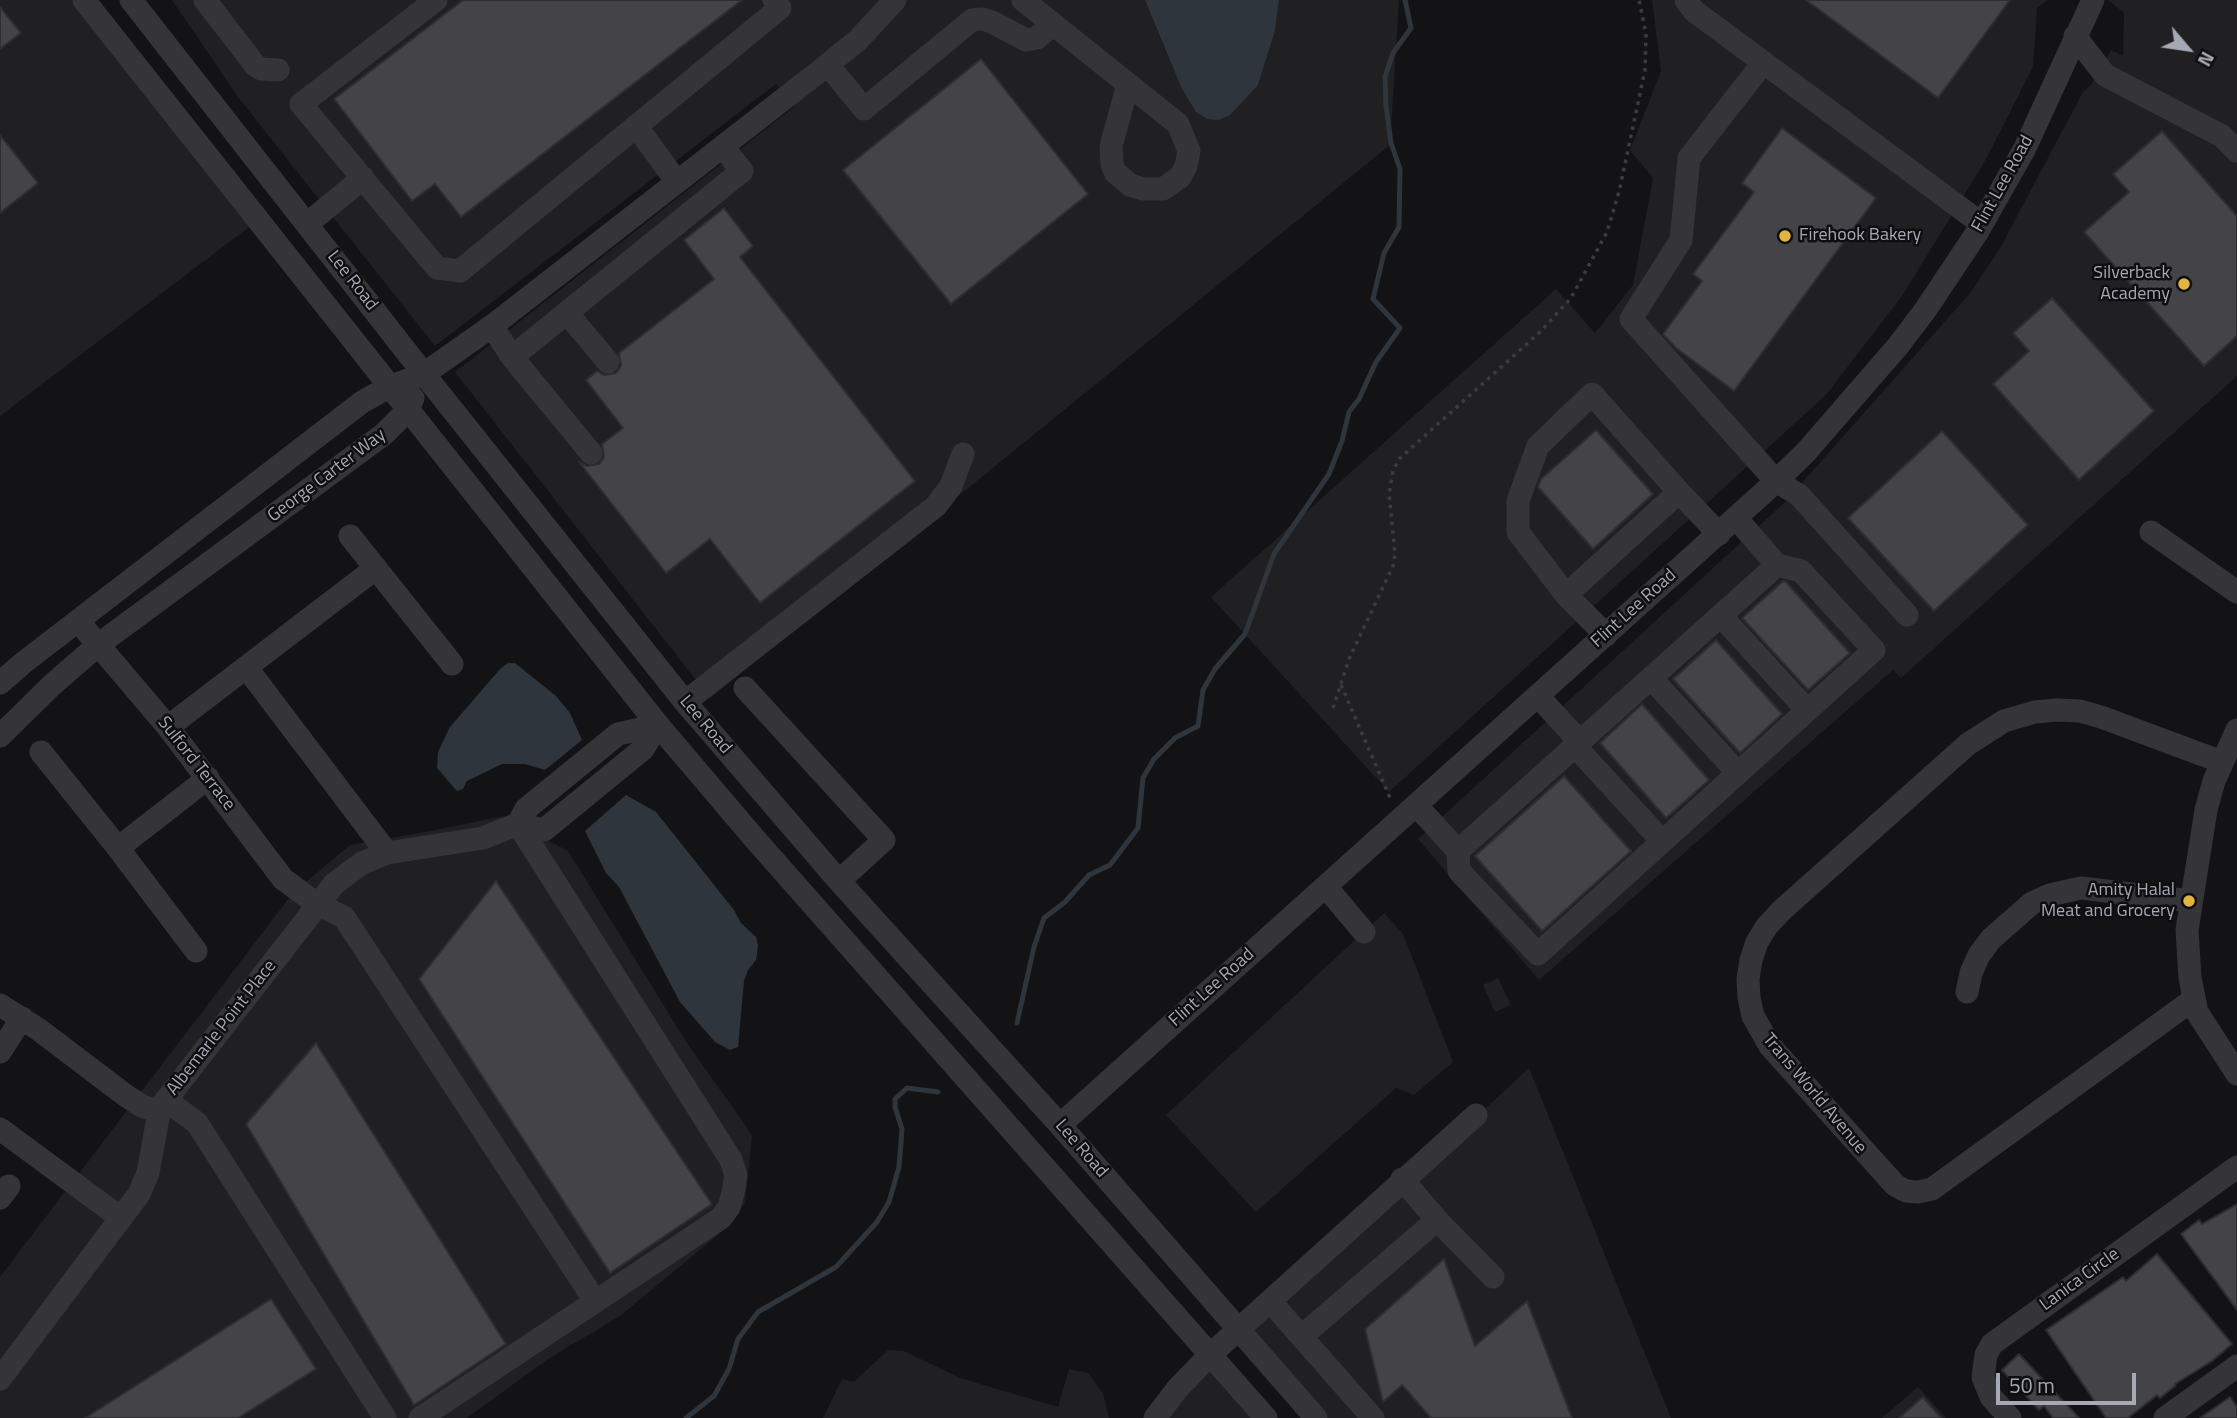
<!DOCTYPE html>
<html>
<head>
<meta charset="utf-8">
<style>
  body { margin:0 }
  #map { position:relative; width:2237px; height:1418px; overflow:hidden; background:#131315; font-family:"Titillium Web",sans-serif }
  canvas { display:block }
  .north { position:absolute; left:2153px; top:14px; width:70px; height:70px; -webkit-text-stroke:5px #0e0e10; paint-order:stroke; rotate:119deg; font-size:19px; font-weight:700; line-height:28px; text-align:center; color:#a6a9b4 }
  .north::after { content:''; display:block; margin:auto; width:24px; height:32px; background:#a6a9b4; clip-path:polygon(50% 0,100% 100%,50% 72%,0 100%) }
  .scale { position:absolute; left:1996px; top:1373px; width:140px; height:32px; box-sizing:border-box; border:4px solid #a6a9b4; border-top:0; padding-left:9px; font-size:21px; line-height:24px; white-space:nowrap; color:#a6a9b4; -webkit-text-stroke:5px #0e0e10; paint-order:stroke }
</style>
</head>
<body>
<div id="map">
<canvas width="2237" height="1418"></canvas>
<div class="north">N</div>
<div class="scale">50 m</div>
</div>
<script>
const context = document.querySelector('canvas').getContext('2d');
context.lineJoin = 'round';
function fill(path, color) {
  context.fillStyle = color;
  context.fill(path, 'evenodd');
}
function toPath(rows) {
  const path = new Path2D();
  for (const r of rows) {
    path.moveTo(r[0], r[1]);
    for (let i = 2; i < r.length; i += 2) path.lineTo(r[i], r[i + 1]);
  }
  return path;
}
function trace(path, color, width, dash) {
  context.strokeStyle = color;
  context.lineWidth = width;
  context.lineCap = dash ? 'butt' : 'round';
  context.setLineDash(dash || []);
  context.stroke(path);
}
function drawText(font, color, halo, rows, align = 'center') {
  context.font = font + ' "Titillium Web",sans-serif';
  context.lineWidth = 5;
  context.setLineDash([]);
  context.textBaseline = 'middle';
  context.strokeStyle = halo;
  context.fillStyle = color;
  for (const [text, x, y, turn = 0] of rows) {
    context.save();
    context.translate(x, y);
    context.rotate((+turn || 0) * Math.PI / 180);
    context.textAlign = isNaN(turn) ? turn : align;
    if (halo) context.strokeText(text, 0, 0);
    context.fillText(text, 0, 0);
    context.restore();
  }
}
fill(toPath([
  [0,0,78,0,249,227,0,416],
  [172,0,1145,0,1181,87,1258,85,1275,31,1279,0,1399,0,1390,145,710,698,455,372,794,107,776,84,435,346,238,97],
  [1652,0,2047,0,2037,8,2033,67,1985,161,1902,296,1826,395,1389,792,1211,597,1556,289,1595,333,1633,285,1653,178,1630,150,1661,71],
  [2108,0,2237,0,2237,376,1901,678,1893,670,1539,980,1418,839,1786,501,1971,292,1999,250,2083,92,2091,85,2111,50,2123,56,2124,13],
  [503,816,568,851,687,1043,752,1135,745,1203,730,1225,620,1316,548,1359,467,1418,0,1418,0,1277,292,894,350,845,431,831],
  [1384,913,1403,934,1453,1062,1414,1095,1396,1088,1256,1212,1166,1115],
  [1498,978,1511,1005,1495,1012,1483,985],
  [1529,1068,1671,1418,1326,1418,1247,1330],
  [888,1350,904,1351,960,1378,1058,1407,1069,1369,1088,1373,1103,1393,1109,1418,823,1418,842,1379,854,1382],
  [1210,1355,1266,1418,1155,1418],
  [1918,1387,1946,1418,1882,1418]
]), '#201f22');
fill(toPath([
  [1145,0,1279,0,1275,31,1258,85,1230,115,1219,120,1207,119,1196,112,1181,87],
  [508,663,515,663,556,696,570,713,582,740,545,770,525,764,502,764,467,781,463,789,457,791,437,768,438,752,450,727,500,669],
  [626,795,656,812,734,910,741,923,756,937,758,946,756,960,748,970,744,981,738,1047,730,1050,715,1042,680,1002,619,887,606,873,585,831]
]), '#2e353c');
trace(toPath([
  [1017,1023,1034,947,1044,918,1065,902,1089,875,1110,865,1138,828,1143,778,1154,759,1175,738,1198,726,1203,690,1215,669,1245,634,1274,554,1329,474,1342,441,1349,412,1359,399,1376,362,1400,328,1373,299,1384,253,1399,227,1400,169,1391,143,1386,106,1385,77,1393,53,1411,28,1405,0],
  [686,1418,714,1396,729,1369,738,1339,758,1312,836,1267,877,1222,889,1202,899,1167,902,1129,895,1107,895,1099,907,1088,938,1092]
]), '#2e353c', 5);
const building = toPath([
  [463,0,742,0,461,217,435,184,412,201,334,99,463,0],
  [1806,0,2010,0,1938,98,1806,0],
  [0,7,21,33,0,49,0,7],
  [981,59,1088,194,951,304,843,170,981,59],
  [1782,128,1876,198,1734,391,1676,348,1663,334,1702,281,1693,274,1754,192,1742,183,1782,128],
  [2162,131,2237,216,2237,336,2204,366,2084,232,2129,192,2113,174,2162,131],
  [0,135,38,183,0,213,0,135],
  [724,208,753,246,740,257,915,481,760,603,710,539,666,573,579,462,587,466,599,464,604,457,602,444,623,428,586,380,597,371,604,375,616,373,621,366,619,353,714,279,684,240,724,208],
  [2052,298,2154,411,2079,480,1993,384,2029,351,2013,333,2052,298],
  [1596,430,1653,494,1593,549,1538,487,1541,479,1596,430],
  [1942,431,2028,525,1934,611,1848,518,1942,431],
  [1783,581,1786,582,1850,653,1808,690,1742,618,1783,581],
  [1716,640,1782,714,1740,753,1673,679,1716,640],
  [1642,704,1709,780,1666,818,1600,743,1642,704],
  [1564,776,1631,851,1542,931,1475,856,1564,776],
  [496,881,712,1204,610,1273,419,979,496,881],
  [316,1043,506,1344,414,1405,246,1124,316,1043],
  [2237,1204,2237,1310,2181,1234,2199,1220,2202,1224,2237,1204],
  [2157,1254,2232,1344,2212,1361,2175,1384,2176,1385,2160,1398,2157,1395,2128,1418,2106,1418,2046,1330,2123,1277,2126,1281,2157,1254],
  [1444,1259,1475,1346,1527,1301,1572,1418,1431,1418,1402,1385,1383,1402,1365,1329,1444,1259],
  [271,1299,316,1369,238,1418,85,1418,271,1299],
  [2019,1354,2079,1418,2053,1418,2044,1406,2039,1410,2002,1370,2019,1354],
  [1923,1397,1941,1418,1899,1418,1923,1397],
  [2230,1397,2237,1407,2237,1418,2200,1418,2230,1397]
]);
fill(building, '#434348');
trace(building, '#2e2e31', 2);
trace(toPath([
  [1341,685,1391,800],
  [1333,708,1349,659,1393,566,1395,554,1389,494,1393,471,1399,459,1539,333,1571,298,1607,232,1619,192,1645,70,1646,34,1639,0]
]), '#3b3c40', 3.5, [3.5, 5]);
trace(toPath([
  [84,0,658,725,754,838,1266,1418],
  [131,0,424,374,685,702,839,881,1060,1125,1316,1418],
  [205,0,255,65,261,69,278,70],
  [436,0,301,104,437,268,460,271,780,8,774,0],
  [1023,0,1178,124,1189,151,1186,166,1180,177,1163,189,1143,189,1130,185,1115,172,1112,164,1111,146,1128,84],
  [1686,0,1694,11,1982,224],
  [2075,36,2105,75,2222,136,2237,151],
  [1763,63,1689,158,1681,240,1631,319,1776,481,1799,495,1907,615],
  [828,65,864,109,972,20,982,19,992,22,1026,40,1037,38,1053,24],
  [636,126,677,182],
  [307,224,363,178],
  [567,313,608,362],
  [492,326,512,357,742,171,723,147],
  [512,357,591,453],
  [2151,532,2237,592],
  [350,536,452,664],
  [1566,595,1518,532,1518,501,1538,446,1592,394,1679,492],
  [1721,616,1807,710],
  [78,621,168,727,283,879,317,904,344,917,595,1301],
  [1606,635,1566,595,1679,492,1719,534],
  [246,667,387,853],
  [1651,678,1738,773],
  [0,683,23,663,362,402,389,387,424,374,492,326,821,70,858,40,895,0],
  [745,688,884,840,839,881],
  [1538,696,1580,742],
  [685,702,936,506,951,486,963,454],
  [168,727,376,568],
  [2237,730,2214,781,2206,810,2187,930,2190,978,2197,1012,2237,1074],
  [0,736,52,685,98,645,384,434,408,410,413,398],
  [1575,746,1662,841],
  [41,752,118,848,196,951],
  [1416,805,1458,851,1777,565,1736,518],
  [518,824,526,809,618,734,658,725],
  [118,848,208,778],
  [1458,851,1459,871,1538,954,1874,650,1801,571,1777,565],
  [1326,887,1364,932],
  [1967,992,1971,973,1979,955,1991,939,2032,903,2050,895,2081,888,2191,901],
  [2194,999,1932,1189,1918,1192,1906,1191,1895,1185,1770,1046,1753,1016,1749,998,1748,979,1751,960,1757,942,1767,926,1782,910,1968,744,2004,721,2035,712,2057,710,2080,711,2101,717,2222,762],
  [0,1005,38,1029,125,1095,142,1106,160,1112],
  [0,1052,22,1018],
  [166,1100,197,1123,385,1418],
  [1060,1125,1772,485,1806,452,1898,346,1926,309,1978,231,2025,148,2093,0],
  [0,1129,121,1218],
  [0,1198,9,1186],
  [1437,1220,1493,1277],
  [1270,1301,1476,1115],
  [1302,1336,1437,1220,1402,1179],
  [0,1379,139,1194,148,1173,158,1118,163,1104,334,884,362,863,387,853,483,838,518,824,544,830,643,749,658,725],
  [420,1418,721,1218,729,1207,733,1193,736,1175,731,1160,518,824],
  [1155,1418,1178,1388,1210,1355,1270,1301,1373,1418],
  [2010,1418,1991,1397,1983,1377,1986,1355,1992,1344,2237,1167],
  [2165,1418,2237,1366]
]), '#353539', 23);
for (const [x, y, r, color] of [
  [1785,236,7,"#e0b641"],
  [2184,284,7,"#e0b641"],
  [2189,901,7,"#e0b641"]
]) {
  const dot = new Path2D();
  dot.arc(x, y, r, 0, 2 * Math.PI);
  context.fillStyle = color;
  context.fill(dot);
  trace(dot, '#0e0e10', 2.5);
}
drawText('18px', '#a6a9b4', '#0e0e10', [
  ["Flint Lee Road",2003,184,-61],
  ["Lee Road",352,281,52],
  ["George Carter Way",327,476,-37],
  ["Flint Lee Road",1634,609,-42],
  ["Lee Road",705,725,50],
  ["Sulford Terrace",196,764,52],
  ["Flint Lee Road",1212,988,-42],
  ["Albemarle Point Place",222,1028,-52],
  ["Trans World Avenue",1814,1094,50],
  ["Lee Road",1081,1149,49],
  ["Lanica Circle",2080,1280,-36]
]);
drawText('18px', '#a6a9b4', '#0e0e10', [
  ["Firehook Bakery",1799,236,"left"],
  ["Silverback",2170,274],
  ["Academy",2170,295],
  ["Amity Halal",2175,891],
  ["Meat and Grocery",2175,912]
], 'right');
</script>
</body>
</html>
